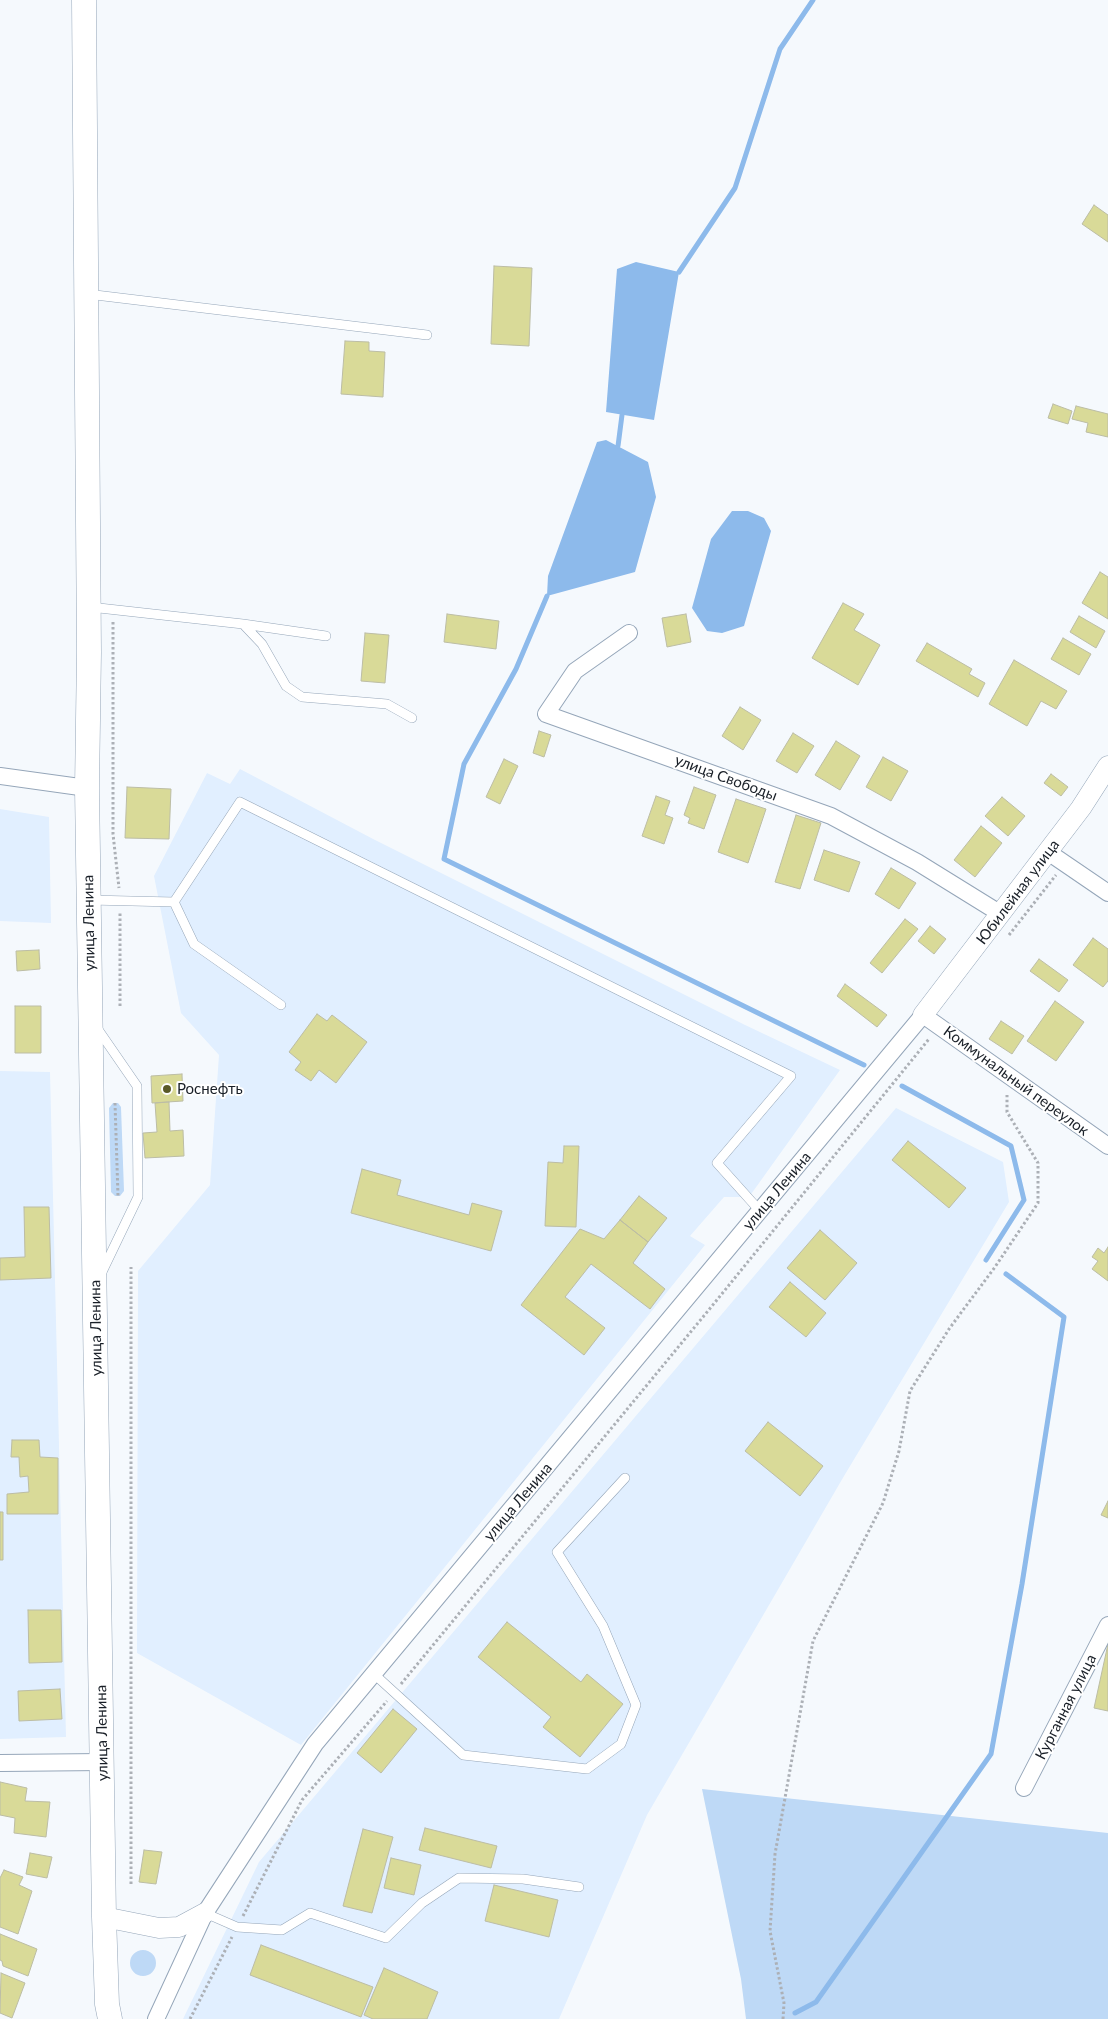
<!DOCTYPE html>
<html>
<head>
<meta charset="utf-8">
<style>
  body { margin:0 }
  canvas { display:block; background:#f5f9fd }
</style>
</head>
<body>
<canvas width="1108" height="2019"></canvas>
<script>
const context = document.querySelector('canvas').getContext('2d');
context.lineJoin = 'round';
function fill(path, color) {
  context.fillStyle = color;
  context.fill(path, 'evenodd');
}
function toPath(rows) {
  const path = new Path2D();
  for (const r of rows) {
    if (r.length === 3) {
      path.moveTo(r[0] + r[2], r[1]);
      path.arc(r[0], r[1], r[2], 0, 2 * Math.PI);
      continue;
    }
    path.moveTo(r[0], r[1]);
    for (let i = 2; i < r.length; i += 2) path.lineTo(r[i], r[i + 1]);
  }
  return path;
}
function trace(path, color, width, dash) {
  context.strokeStyle = color;
  context.lineWidth = width;
  context.lineCap = dash ? 'butt' : 'round';
  context.setLineDash(dash || []);
  context.stroke(path);
}
function drawText(font, color, halo, rows, align = 'center') {
  context.font = font + ' Lato,sans-serif';
  context.lineWidth = 4;
  context.setLineDash([]);
  context.textBaseline = 'middle';
  context.strokeStyle = halo;
  context.fillStyle = color;
  for (const [text, x, y, turn = 0] of rows) {
    context.save();
    context.translate(x, y);
    context.rotate((+turn || 0) * Math.PI / 180);
    context.textAlign = isNaN(turn) ? turn : align;
    if (halo) context.strokeText(text, 0, 0);
    context.fillText(text, 0, 0);
    context.restore();
  }
}
fill(toPath([
  [240,769,375,840,743,1024,840,1070,749,1197,724,1197,690,1236,705,1245,301,1745,137,1653,138,1271,210,1185,219,1055,181,1013,154,876,207,773,230,784],
  [0,809,49,817,51,923,0,921],
  [0,1071,50,1072,66,1737,0,1739],
  [896,1108,1003,1162,1009,1202,844,1476,647,1815,559,2019,183,2019,259,1862]
]), '#e1efff');
fill(toPath([
  [113,1103,118,1103,121,1107,124,1191,120,1196,115,1196,111,1192,109,1108],
  [702,1789,1108,1833,1108,2019,746,2019,741,1979],
  [143,1963,13]
]), '#bed9f6');
fill(toPath([
  [636,262,679,272,654,420,606,412,617,269],
  [606,440,648,462,656,497,635,572,547,596,548,576,597,442],
  [732,511,748,511,764,518,771,531,744,626,722,633,707,631,692,608,711,539]
]), '#8dbaeb');
trace(toPath([
  [679,272,735,188,780,49,813,0],
  [618,446,622,415],
  [547,596,516,669,464,764,444,859,864,1065],
  [902,1086,1011,1146,1024,1200,986,1260],
  [795,2013,816,2002,991,1754,1022,1584,1064,1317,1006,1274]
]), '#8dbaeb', 5);
const building = toPath([
  [1094,205,1108,215,1108,242,1082,224,1094,205],
  [494,266,532,268,529,346,491,344,494,266],
  [345,341,369,342,369,351,385,352,383,397,341,394,345,341],
  [1053,404,1072,411,1068,424,1048,418,1053,404],
  [1076,406,1108,414,1108,437,1086,432,1088,423,1072,419,1076,406],
  [1100,572,1108,577,1108,619,1082,603,1100,572],
  [843,603,864,614,854,630,880,645,858,685,812,658,843,603],
  [447,614,499,621,496,649,444,642,447,614],
  [686,614,691,642,667,647,662,618,686,614],
  [1079,616,1105,631,1096,648,1070,632,1079,616],
  [365,633,389,635,385,683,361,681,365,633],
  [1063,638,1091,654,1079,675,1051,659,1063,638],
  [927,643,972,669,969,674,985,683,978,697,916,661,927,643],
  [1014,660,1067,691,1056,709,1041,701,1027,726,989,704,1014,660],
  [740,707,761,720,743,750,722,736,740,707],
  [539,731,551,735,544,757,533,753,539,731],
  [793,733,814,746,797,773,776,761,793,733],
  [836,741,860,756,840,790,815,775,836,741],
  [883,757,908,771,891,801,866,787,883,757],
  [504,759,518,766,500,804,486,797,504,759],
  [1051,774,1068,787,1061,796,1044,783,1051,774],
  [127,787,171,789,169,839,125,838,127,787],
  [694,787,716,795,704,829,688,823,690,818,684,815,694,787],
  [656,796,670,801,665,815,673,818,664,844,642,836,656,796],
  [1002,797,1025,816,1008,836,985,816,1002,797],
  [736,799,766,809,748,863,718,852,736,799],
  [796,815,821,823,800,889,775,882,796,815],
  [981,826,1002,843,975,877,954,860,981,826],
  [824,850,860,862,849,892,814,880,824,850],
  [891,868,916,883,899,909,875,894,891,868],
  [905,919,918,929,882,973,870,963,905,919],
  [930,926,946,939,934,954,918,941,930,926],
  [1093,938,1108,949,1108,981,1103,987,1073,965,1093,938],
  [39,950,40,969,17,971,16,951,39,950],
  [1039,959,1068,980,1059,992,1030,971,1039,959],
  [845,984,887,1015,877,1027,837,996,845,984],
  [1055,1001,1084,1022,1056,1061,1027,1041,1055,1001],
  [15,1006,41,1006,41,1053,15,1053,15,1006],
  [317,1014,327,1021,332,1015,367,1042,336,1083,319,1070,311,1081,295,1070,301,1062,289,1052,317,1014],
  [1001,1021,1024,1036,1012,1054,989,1039,1001,1021],
  [182,1074,183,1101,152,1103,151,1076,182,1074],
  [169,1102,170,1131,183,1130,184,1156,145,1158,143,1133,157,1132,155,1103,169,1102],
  [908,1141,966,1188,949,1208,892,1160,908,1141],
  [564,1146,579,1146,576,1227,545,1226,548,1162,563,1163,564,1146],
  [362,1169,401,1180,397,1195,469,1215,472,1203,502,1211,491,1251,351,1213,362,1169],
  [639,1196,667,1218,648,1242,620,1220,639,1196],
  [24,1207,49,1207,51,1278,0,1280,0,1258,25,1257,24,1207],
  [620,1220,648,1242,633,1263,665,1289,650,1309,591,1264,565,1297,605,1328,584,1355,521,1305,580,1229,604,1239,620,1220],
  [820,1230,857,1263,825,1300,787,1268,820,1230],
  [1108,1247,1108,1281,1092,1269,1098,1261,1092,1257,1098,1248,1104,1253,1108,1247],
  [790,1282,826,1313,806,1337,769,1307,790,1282],
  [768,1422,823,1466,800,1496,745,1451,768,1422],
  [12,1440,39,1440,40,1457,58,1458,58,1514,7,1514,7,1494,29,1492,28,1476,20,1477,19,1457,11,1457,12,1440],
  [1108,1501,1108,1518,1101,1515,1108,1501],
  [0,1512,3,1512,3,1560,0,1560,0,1512],
  [28,1610,61,1610,62,1662,29,1663,28,1610],
  [507,1622,581,1682,587,1674,623,1704,580,1757,543,1727,551,1717,478,1657,507,1622],
  [1108,1644,1108,1711,1094,1708,1108,1644],
  [60,1689,62,1719,19,1721,18,1691,60,1689],
  [393,1709,417,1729,381,1773,357,1753,393,1709],
  [0,1782,27,1788,25,1801,50,1802,46,1837,14,1833,15,1818,0,1815,0,1782],
  [425,1828,497,1846,491,1868,419,1850,425,1828],
  [363,1829,393,1837,372,1913,343,1906,363,1829],
  [144,1850,162,1852,156,1884,139,1882,144,1850],
  [30,1853,52,1857,47,1878,26,1874,30,1853],
  [391,1858,421,1865,414,1895,384,1888,391,1858],
  [4,1870,23,1877,19,1885,32,1891,18,1934,0,1927,0,1878,4,1870],
  [494,1885,558,1900,549,1937,485,1921,494,1885],
  [0,1934,37,1949,28,1976,3,1966,2,1961,0,1960,0,1934],
  [261,1945,373,1987,361,2017,250,1975,261,1945],
  [384,1968,438,1992,427,2019,373,2019,364,2015,384,1968],
  [1,1973,25,1983,12,2018,0,2013,1,1973]
]);
fill(building, '#d9da98');
trace(building, '#bcbda5', 1);
const service = toPath([
  [87,294,427,335],
  [90,607,243,624,326,636],
  [243,624,262,644,286,686,302,697,387,704,412,718],
  [89,900,174,902,240,802,791,1076,717,1163,760,1211],
  [174,902,194,944,281,1005],
  [97,1028,137,1086,138,1197,101,1274],
  [374,1674,463,1755,587,1769,621,1744,636,1705,603,1626,557,1552,625,1478],
  [205,1913,237,1927,282,1930,310,1913,386,1938,422,1903,459,1878,523,1879,579,1887]
]);
const minor = toPath([
  [629,633,575,671,546,714,831,816,917,862,1001,914],
  [0,776,87,788],
  [1048,852,1108,893],
  [0,1763,103,1762],
  [1024,1788,1108,1625],
  [156,2019,205,1913,315,1744,923,1015,1108,1146]
]);
const tertiary = toPath([
  [923,1015,1081,808,1108,766],
  [104,1917,159,1928,179,1927,205,1913]
]);
const secondary = toPath([
  [84,0,89,652,87,788,104,1917,107,2004,110,2019]
]);
trace(service, '#95a6b9', 10);
trace(minor, '#95a6b9', 18);
trace(tertiary, '#95a6b9', 21);
trace(secondary, '#95a6b9', 25);
trace(toPath([
  [113,622,113,834,119,888],
  [1009,935,1056,875],
  [120,1006,120,912],
  [115,1103,118,1196],
  [401,1684,712,1306,929,1039],
  [131,1884,131,1267],
  [243,1916,302,1800,387,1701],
  [190,2019,232,1937],
  [783,2019,784,2003,770,1931,775,1854,813,1641,883,1503,899,1451,910,1391,949,1329,995,1267,1038,1203,1038,1163,1007,1112,1007,1095]
]), '#acb0b6', 3, [2.5, 2.5]);
trace(service, '#fff', 9);
trace(minor, '#fff', 16);
trace(tertiary, '#fff', 20);
trace(secondary, '#fff', 24);
for (const [x, y, r, color] of [
  [167,1089,5,"#5a5a27"]
]) {
  const dot = new Path2D();
  dot.arc(x, y, r, 0, 2 * Math.PI);
  context.fillStyle = color;
  context.fill(dot);
  trace(dot, '#fff', 2);
}
drawText('15px', '#191f27', '#fff', [
  ["улица Свободы",726,778,20],
  ["Юбилейная улица",1018,892,-53],
  ["улица Ленина",89,923,-91],
  ["Коммунальный переулок",1016,1081,36],
  ["улица Ленина",777,1191,-50],
  ["улица Ленина",96,1328,-91],
  ["улица Ленина",518,1502,-50],
  ["Курганная улица",1066,1707,-63],
  ["улица Ленина",102,1733,-91]
]);
drawText('15px', '#191f27', '#fff', [
  ["Роснефть",177,1089]
], 'left');
</script>
</body>
</html>
